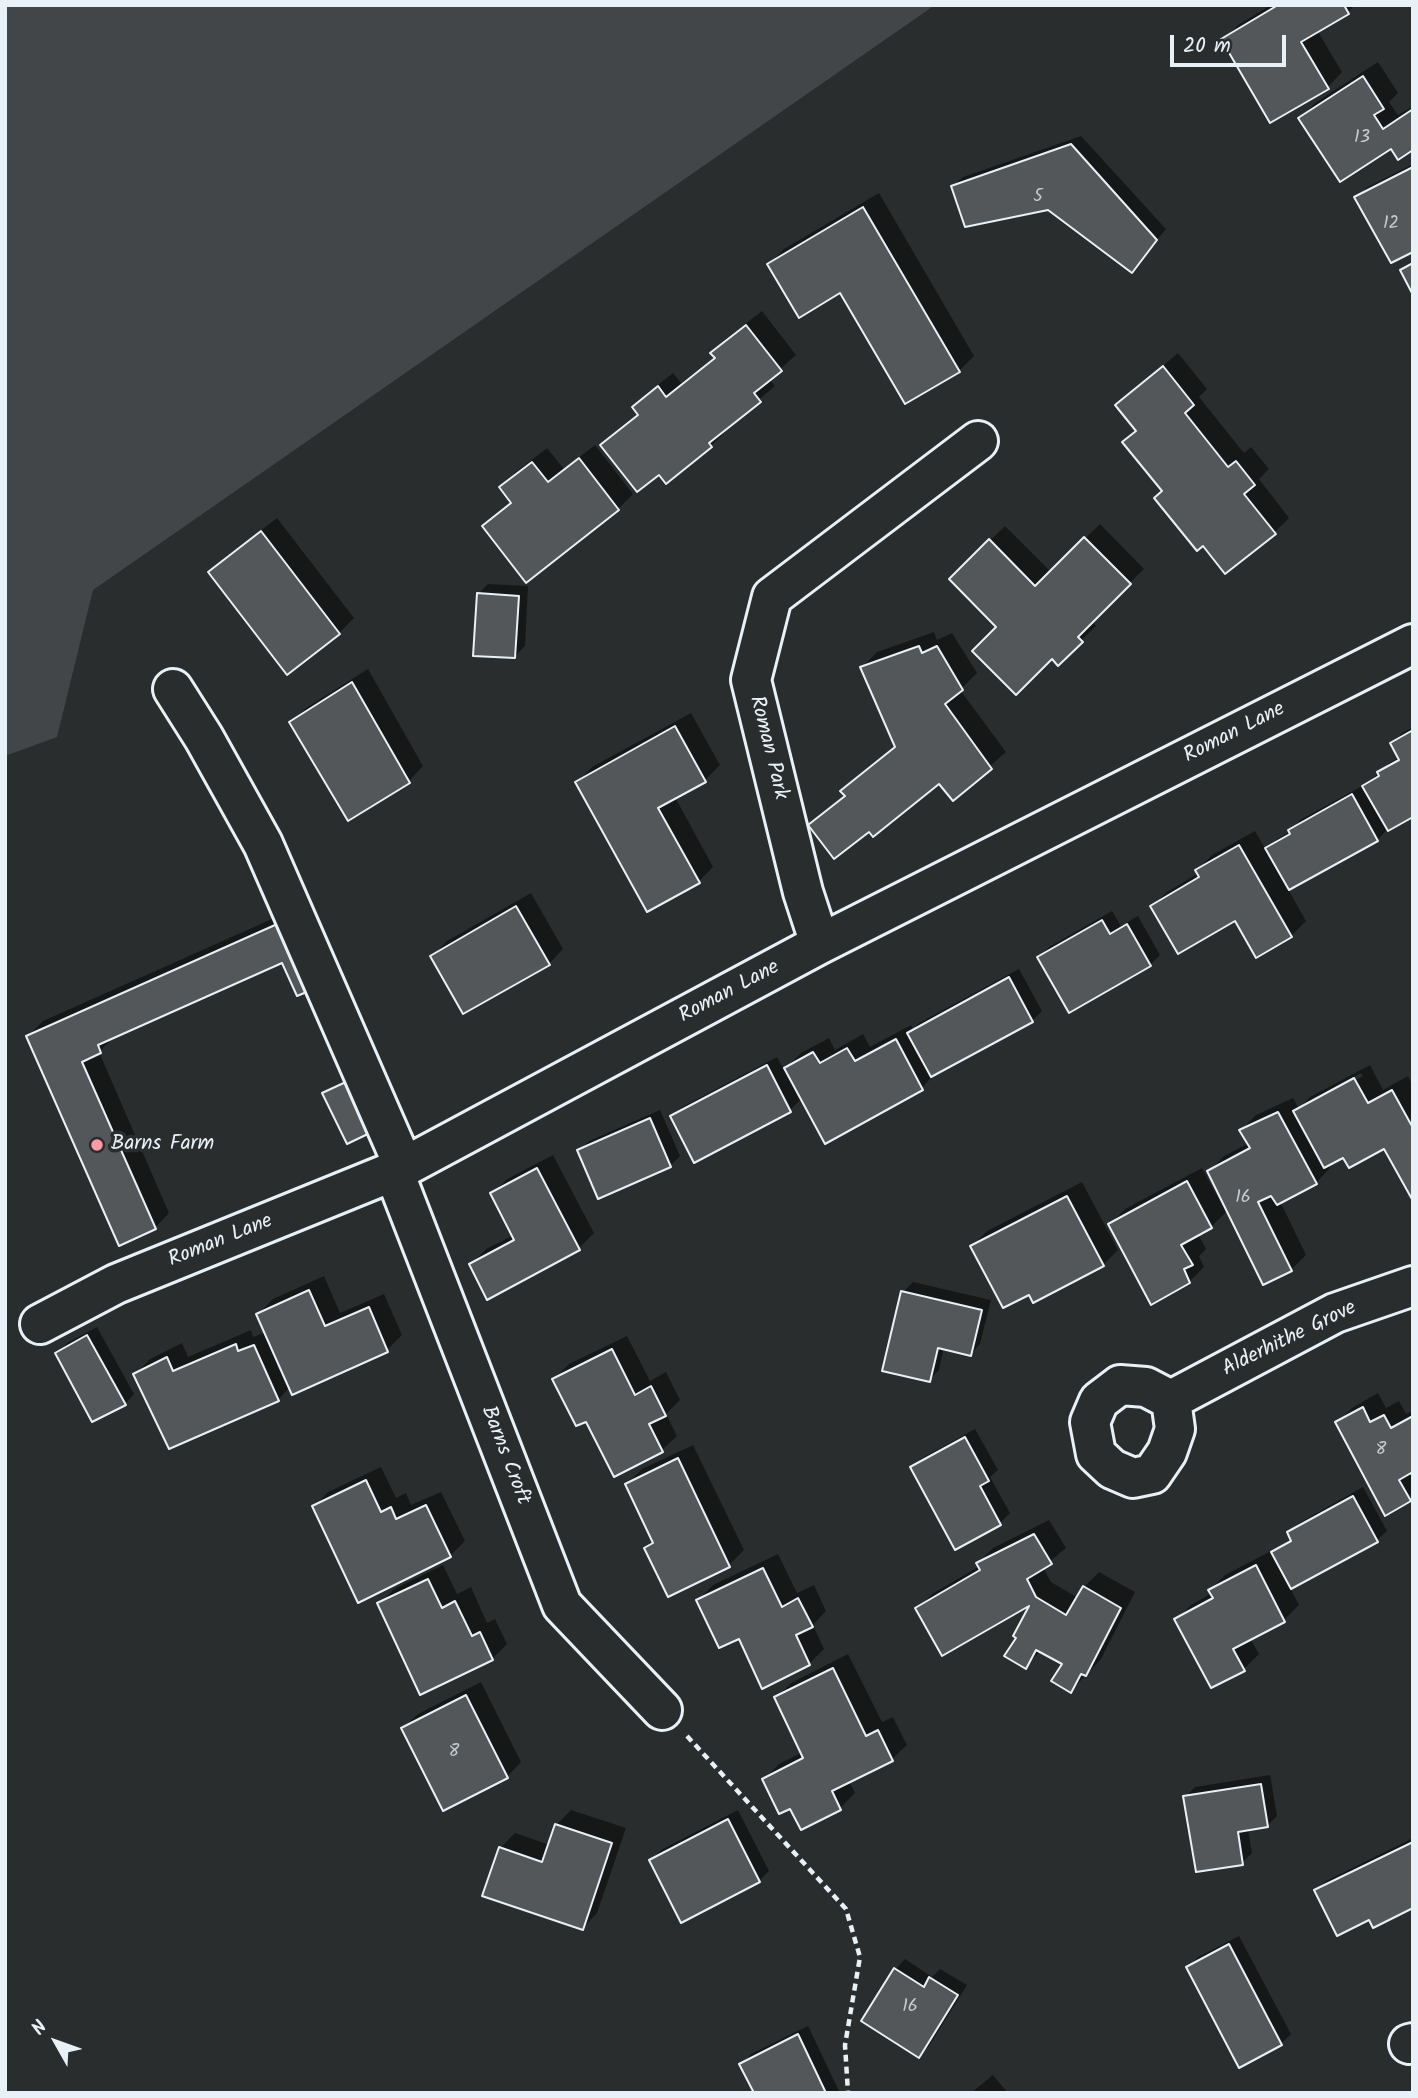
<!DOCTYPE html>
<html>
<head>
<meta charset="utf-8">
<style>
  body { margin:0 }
  #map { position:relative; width:1418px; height:2098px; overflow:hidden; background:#2a2d2e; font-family:Kalam,sans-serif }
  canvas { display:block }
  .frame { position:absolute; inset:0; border:7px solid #e8f1f8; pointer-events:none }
  .north { position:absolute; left:21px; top:2007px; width:70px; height:70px; -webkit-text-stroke:5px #2a2d2e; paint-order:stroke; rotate:310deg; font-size:19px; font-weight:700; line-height:28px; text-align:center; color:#e8f1f8 }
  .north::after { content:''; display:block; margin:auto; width:24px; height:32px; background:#e8f1f8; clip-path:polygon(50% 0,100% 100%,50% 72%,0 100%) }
  .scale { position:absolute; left:1170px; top:35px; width:116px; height:32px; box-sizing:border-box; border:4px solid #e8f1f8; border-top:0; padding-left:9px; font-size:21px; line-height:24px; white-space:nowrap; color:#e8f1f8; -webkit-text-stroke:5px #2a2d2e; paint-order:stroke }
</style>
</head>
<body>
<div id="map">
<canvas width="1418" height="2098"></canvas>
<div class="frame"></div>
<div class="north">N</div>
<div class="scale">20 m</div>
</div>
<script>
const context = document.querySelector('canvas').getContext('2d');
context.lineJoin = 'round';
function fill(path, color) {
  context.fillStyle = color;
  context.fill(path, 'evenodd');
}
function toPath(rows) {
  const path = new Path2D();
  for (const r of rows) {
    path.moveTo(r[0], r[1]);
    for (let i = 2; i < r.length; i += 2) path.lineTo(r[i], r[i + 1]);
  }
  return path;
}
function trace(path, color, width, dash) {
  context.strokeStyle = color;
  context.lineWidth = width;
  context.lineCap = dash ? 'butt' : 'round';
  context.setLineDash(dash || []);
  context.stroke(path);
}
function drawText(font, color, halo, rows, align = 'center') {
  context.font = font + ' Kalam,sans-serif';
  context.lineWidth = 7;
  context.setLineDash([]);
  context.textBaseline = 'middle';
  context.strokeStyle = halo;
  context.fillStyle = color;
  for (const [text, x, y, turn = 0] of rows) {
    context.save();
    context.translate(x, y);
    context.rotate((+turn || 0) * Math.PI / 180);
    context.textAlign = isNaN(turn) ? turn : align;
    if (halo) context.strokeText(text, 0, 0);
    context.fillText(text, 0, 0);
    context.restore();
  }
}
fill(toPath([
  [5,5,935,5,93,590,57,737,5,756]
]), '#424648');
fill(toPath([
  [1271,5,1355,5,1348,12,1317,30,1342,72,1328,87,1223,40,1238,25],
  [1378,62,1398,93,1389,102,1398,115,1413,106,1413,148,1391,147,1301,118,1315,103],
  [1081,136,1166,229,1132,270,1049,208,953,186,963,177],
  [1413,164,1413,250,1357,198,1366,188],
  [879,193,974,356,959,371,906,402,840,291,769,264,784,249],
  [762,311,796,355,769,379,775,386,724,429,726,431,711,446,666,481,659,472,602,445,639,413,634,407,649,392,673,373,681,383,715,357,713,353,727,338],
  [1178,353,1207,389,1199,397,1244,453,1251,447,1269,469,1259,479,1289,518,1275,532,1164,491,1125,442,1137,430,1117,405],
  [595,445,633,494,618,509,526,580,484,526,512,501,501,487,516,472,547,448,564,469],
  [277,518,354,618,339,633,211,572,226,557],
  [1100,524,1144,569,1092,621,1096,626,1058,663,951,579,1005,526,1051,572],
  [488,584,528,586,525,646,515,656,478,594],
  [934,632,937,640,952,633,977,673,960,690,1006,752,953,799,939,781,870,830,810,825,846,794,843,791,857,776,896,745,862,667,877,652],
  [368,669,423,766,409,781,291,722,306,708],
  [691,713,720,765,705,780,675,797,713,867,698,882,577,782,592,767],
  [1413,727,1413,815,1388,829,1377,840,1288,889,1306,921,1291,936,1257,955,1236,918,1152,906,1167,892,1199,873,1197,870,1212,855,1255,831,1266,850,1277,839,1291,831,1300,820,1362,786,1363,788,1389,763,1400,757,1392,743,1402,733],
  [531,893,563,949,549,964,432,956,447,941],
  [299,907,283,961,116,1035,99,1052,169,1213,155,1228,28,1036,43,1021],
  [1112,911,1121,926,1138,916,1160,955,1150,965,1070,1011,1039,957,1049,947],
  [1019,969,1042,1011,1032,1021,936,1072,922,1088,826,1141,794,1082,791,1083,800,1100,790,1110,672,1117,682,1107,777,1057,784,1070,801,1053,829,1038,835,1050,863,1034,870,1047,911,1025,913,1029,919,1023],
  [1370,1065,1383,1090,1408,1076,1413,1086,1413,1198,1385,1146,1344,1155,1328,1164,1330,1168,1316,1183,1280,1201,1306,1255,1291,1270,1264,1283,1210,1171,1224,1156,1249,1143,1241,1130,1256,1115,1293,1098,1299,1109,1310,1097],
  [1361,1073,1363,1076,1311,1104,1311,1100],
  [660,1110,680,1156,670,1166,579,1151,589,1141],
  [553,1155,594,1233,579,1248,488,1297,471,1264,486,1249,514,1235,492,1194,507,1179],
  [1202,1168,1226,1212,1211,1227,1198,1234,1206,1249,1199,1256,1204,1267,1189,1282,1110,1224,1125,1209],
  [1082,1182,1118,1250,1103,1265,1030,1292,972,1246,987,1231],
  [324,1276,340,1313,384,1294,402,1335,387,1350,293,1393,290,1387,278,1400,135,1374,150,1359,182,1343,188,1357,251,1330,253,1337,266,1332,258,1314,273,1299],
  [913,1282,991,1300,980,1344,971,1354,944,1347,939,1370,929,1380,903,1292],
  [97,1327,134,1394,125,1404,57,1353,67,1343],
  [627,1336,650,1381,666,1372,680,1400,666,1414,677,1436,662,1450,615,1475,587,1419,554,1379,569,1364],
  [1378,1393,1386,1408,1399,1401,1406,1414,1413,1411,1413,1497,1410,1500,1337,1423,1352,1408],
  [975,1429,998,1470,990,1477,1010,1513,1000,1523,912,1468,922,1458],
  [693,1445,744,1550,729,1565,669,1595,647,1548,654,1540,627,1484,642,1469],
  [381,1467,396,1498,406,1493,411,1505,441,1492,465,1541,450,1556,314,1507,328,1492],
  [1363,1487,1387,1531,1377,1540,1290,1588,1299,1605,1284,1620,1250,1638,1259,1654,1244,1669,1177,1619,1191,1605,1212,1593,1210,1590,1225,1575,1271,1551,1272,1553,1292,1538,1289,1533,1299,1523],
  [1049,1520,1066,1548,1043,1567,1051,1582,1078,1598,1084,1587,1099,1572,1135,1592,1101,1659,1071,1691,1064,1663,1041,1651,1025,1666,1018,1638,1033,1602,917,1609,932,1594,980,1566,978,1563,993,1548],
  [778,1554,797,1593,814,1585,826,1611,813,1625,824,1649,809,1664,698,1600,713,1585],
  [443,1565,457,1594,471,1587,487,1623,495,1619,507,1644,492,1659,379,1604,394,1589],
  [848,1654,882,1722,893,1717,907,1745,892,1759,849,1781,855,1793,840,1808,802,1827,791,1806,764,1779,779,1764,803,1752,776,1698,791,1683],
  [481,1682,521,1762,507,1777,403,1728,418,1714],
  [1270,1775,1277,1816,1267,1826,1248,1829,1252,1853,1242,1863,1185,1797,1195,1787],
  [571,1810,626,1828,597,1913,583,1928,500,1848,515,1833,550,1845,556,1825],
  [738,1810,769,1871,759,1881,651,1860,661,1850],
  [1413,1838,1413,1906,1370,1918,1316,1891,1326,1881],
  [1239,1936,1291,2034,1281,2044,1188,1967,1198,1957],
  [905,1959,932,1977,940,1969,967,1985,929,2046,919,2055,896,1969],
  [808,2026,840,2093,756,2093,742,2064,751,2054],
  [993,2075,1008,2093,971,2093]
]), '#0007');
const building = toPath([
  [1278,5,1344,5,1349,14,1301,42,1329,89,1270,123,1221,39,1278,5],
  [1363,76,1384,109,1374,115,1383,129,1413,109,1413,150,1398,160,1391,149,1340,182,1298,118,1363,76],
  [1071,144,1157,240,1132,273,1048,210,965,227,951,186,1071,144],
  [1413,167,1413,252,1391,263,1354,197,1413,167],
  [863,207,960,372,905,404,840,293,799,318,767,264,863,207],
  [1413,263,1413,295,1400,270,1413,263],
  [746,325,782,371,754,393,761,402,709,443,712,447,666,484,659,475,637,492,600,445,638,415,632,407,658,386,666,397,715,358,710,353,746,325],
  [1163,366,1194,405,1185,413,1228,467,1236,461,1255,485,1244,494,1276,534,1225,574,1203,546,1197,551,1154,498,1162,491,1122,442,1136,431,1115,405,1163,366],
  [579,458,619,510,526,583,482,526,511,503,499,487,532,462,548,482,579,458],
  [261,531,340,634,287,675,208,572,261,531],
  [1084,537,1131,584,1078,637,1083,642,1058,666,1052,659,1016,695,972,651,996,627,949,579,989,539,1035,586,1084,537],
  [477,593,519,596,515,658,473,656,477,593],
  [919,646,922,653,937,646,963,690,945,704,992,769,953,801,939,784,873,837,869,832,834,859,808,825,845,796,840,791,895,747,860,667,919,646],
  [352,682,410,783,348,821,289,722,352,682],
  [675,726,706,782,658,808,700,883,647,912,575,782,675,726],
  [1413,730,1413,817,1388,831,1362,786,1379,776,1377,772,1399,760,1390,743,1413,730],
  [1352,794,1378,841,1289,890,1265,848,1290,834,1288,830,1352,794],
  [1239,845,1292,937,1256,958,1235,921,1178,954,1150,906,1199,877,1195,870,1239,845],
  [516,906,550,965,463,1014,430,956,516,906],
  [1102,920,1110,934,1127,924,1151,966,1069,1013,1037,957,1102,920],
  [284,921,314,989,297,996,282,963,98,1045,101,1053,82,1062,156,1229,119,1246,26,1036,284,921],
  [1009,977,1033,1022,931,1077,907,1033,1009,977],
  [896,1039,923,1090,825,1144,784,1068,813,1052,820,1063,847,1048,855,1061,896,1039],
  [767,1065,791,1112,694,1163,670,1116,767,1065],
  [1354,1078,1368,1103,1392,1090,1413,1128,1413,1201,1384,1149,1349,1168,1343,1158,1324,1168,1293,1111,1354,1078],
  [348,1081,372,1132,347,1144,322,1093,348,1081],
  [1278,1112,1317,1184,1277,1205,1271,1196,1258,1202,1292,1271,1263,1285,1207,1171,1250,1148,1239,1130,1278,1112],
  [650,1118,671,1167,598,1199,577,1150,650,1118],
  [537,1168,580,1250,487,1300,469,1264,514,1240,490,1193,537,1168],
  [1187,1181,1212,1228,1181,1245,1193,1265,1184,1269,1190,1283,1151,1305,1108,1224,1187,1181],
  [1067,1196,1104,1266,1033,1303,1029,1295,1003,1308,970,1246,1067,1196],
  [309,1290,325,1326,369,1307,388,1352,292,1395,256,1314,309,1290],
  [901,1291,982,1310,971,1356,938,1348,930,1382,882,1371,901,1291],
  [87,1335,126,1405,92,1422,55,1353,87,1335],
  [236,1344,238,1351,254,1345,279,1401,169,1449,133,1374,167,1357,173,1371,236,1344],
  [612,1349,635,1395,651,1386,666,1416,649,1424,663,1452,614,1477,586,1422,576,1426,552,1379,612,1349],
  [1363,1407,1370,1422,1384,1415,1391,1428,1413,1416,1413,1477,1411,1473,1399,1480,1411,1501,1385,1516,1335,1422,1363,1407],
  [965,1437,989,1481,980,1486,1001,1525,955,1550,910,1467,965,1437],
  [678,1458,730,1567,668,1597,644,1548,653,1543,625,1484,678,1458],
  [366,1480,381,1512,391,1507,396,1519,426,1505,451,1557,358,1603,312,1506,366,1480],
  [1353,1496,1378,1542,1291,1589,1271,1552,1291,1541,1287,1532,1353,1496],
  [1034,1534,1052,1564,1027,1579,1036,1597,1066,1615,1083,1586,1121,1608,1086,1676,1081,1674,1071,1693,1051,1681,1062,1664,1036,1650,1026,1669,1004,1656,1016,1638,1013,1636,1029,1606,942,1656,915,1608,980,1570,976,1563,1034,1534],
  [1256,1565,1285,1622,1233,1649,1245,1671,1211,1688,1174,1619,1213,1598,1208,1590,1256,1565],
  [763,1568,782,1607,798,1598,813,1627,796,1635,810,1665,762,1689,739,1639,719,1648,696,1600,763,1568],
  [428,1579,442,1608,455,1601,472,1636,480,1632,493,1660,420,1695,377,1603,428,1579],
  [833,1668,866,1736,878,1730,893,1761,832,1791,841,1810,801,1830,790,1809,779,1814,762,1779,803,1758,774,1697,833,1668],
  [466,1695,508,1778,443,1811,401,1728,466,1695],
  [1261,1784,1268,1827,1238,1832,1243,1865,1196,1872,1183,1796,1261,1784],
  [728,1819,760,1882,681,1923,649,1860,728,1819],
  [555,1824,612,1843,583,1930,482,1896,499,1847,542,1862,555,1824],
  [1413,1842,1413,1908,1373,1928,1369,1920,1337,1936,1314,1890,1413,1842],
  [1229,1944,1282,2045,1239,2068,1186,1967,1229,1944],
  [894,1968,924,1987,929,1977,958,1995,919,2058,861,2021,894,1968],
  [798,2034,826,2093,754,2093,739,2064,798,2034]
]);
fill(building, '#535759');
trace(building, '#e8f1f8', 2);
const minor = toPath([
  [173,689,204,738,263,844,404,1167],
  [820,944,803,892,751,680,772,597,978,441],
  [394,1172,562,1605,662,1710],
  [40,1324,116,1284,404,1167,820,944,1413,644],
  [1120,1385,1146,1387,1171,1400,1175,1429,1167,1452,1152,1474,1133,1478,1112,1469,1096,1454,1090,1422,1099,1401,1120,1385],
  [1171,1400,1335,1313,1413,1286],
  [1409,2044,1413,2043]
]);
trace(minor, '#e8f1f8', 44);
trace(toPath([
  [687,1736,846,1909,860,1957,845,2045,848,2093]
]), '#e8f1f8', 4.5, [7, 5]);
trace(minor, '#2a2d2e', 38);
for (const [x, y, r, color] of [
  [97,1145,7,"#ff9aa2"]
]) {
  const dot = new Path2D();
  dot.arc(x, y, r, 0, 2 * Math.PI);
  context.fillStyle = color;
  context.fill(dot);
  trace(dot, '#2a2d2e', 2.5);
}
drawText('18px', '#c3cad0', null, [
  ["13",1362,139],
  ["5",1038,198],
  ["12",1391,225],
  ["16",1243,1199],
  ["8",1381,1451],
  ["8",454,1753],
  ["16",910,2008]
]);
drawText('21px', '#e8f1f8', '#2a2d2e', [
  ["Roman Lane",1235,734,-27],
  ["Roman Park",767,748,76],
  ["Roman Lane",730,993,-28],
  ["Roman Lane",221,1242,-22],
  ["Alderhithe Grove",1290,1340,-26],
  ["Barns Croft",504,1456,69]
]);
drawText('21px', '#e8f1f8', '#2a2d2e', [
  ["Barns Farm",111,1145]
], 'left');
</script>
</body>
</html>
